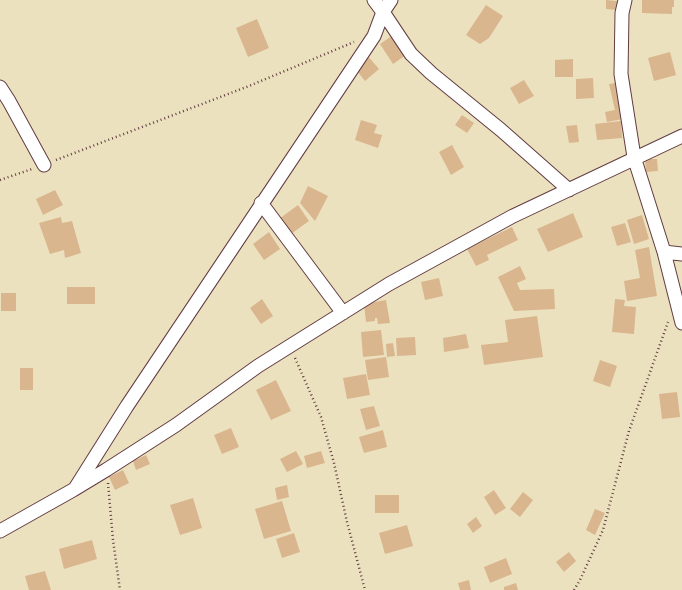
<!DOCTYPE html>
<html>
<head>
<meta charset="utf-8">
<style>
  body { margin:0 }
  canvas { display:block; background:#ebe1bf }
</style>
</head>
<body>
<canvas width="682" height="590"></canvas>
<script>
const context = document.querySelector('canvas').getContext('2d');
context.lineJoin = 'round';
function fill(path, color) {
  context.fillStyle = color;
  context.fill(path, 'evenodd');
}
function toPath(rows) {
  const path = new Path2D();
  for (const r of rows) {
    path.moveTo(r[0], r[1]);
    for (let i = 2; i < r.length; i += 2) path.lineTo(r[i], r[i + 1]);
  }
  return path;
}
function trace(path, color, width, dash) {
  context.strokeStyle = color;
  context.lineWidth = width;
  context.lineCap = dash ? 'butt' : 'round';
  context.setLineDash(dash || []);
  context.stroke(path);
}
fill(toPath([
  [606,0,617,1,617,10,606,9],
  [642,0,674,0,674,7,672,7,672,14,642,13],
  [486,5,503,16,489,38,480,44,466,35],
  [257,19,269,48,248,57,236,28],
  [393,35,406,55,393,64,380,44],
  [670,52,676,75,654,81,648,58],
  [367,55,379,69,365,81,353,66],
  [573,59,573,77,555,77,555,60],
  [593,78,594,98,576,99,576,79],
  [524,80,534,96,519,104,510,88],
  [615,83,623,119,607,122,605,112,615,110,609,84],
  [462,115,474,123,467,133,455,125],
  [361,120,377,125,374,133,382,135,378,148,355,140],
  [621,121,622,138,597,140,595,124],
  [577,125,579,142,569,143,566,126],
  [452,145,464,167,451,175,439,152],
  [645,159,657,159,658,171,646,172],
  [308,186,328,196,315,221,300,203],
  [55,190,63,205,43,215,36,199],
  [298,205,309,221,291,234,279,219],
  [573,213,583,237,548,252,537,229],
  [642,215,649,239,634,244,627,220],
  [61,217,62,223,72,221,81,253,65,258,64,250,50,254,39,223],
  [625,223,631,242,617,246,611,227],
  [512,227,518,240,487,255,489,260,476,266,467,249],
  [269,232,280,249,264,260,253,244],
  [649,247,657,296,627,301,624,281,640,278,635,250],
  [520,266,526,279,517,283,520,290,554,289,555,309,514,311,498,277],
  [439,278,443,296,425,300,421,282],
  [67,287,95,287,95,304,67,304],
  [1,293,16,293,16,311,1,311],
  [262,299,273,316,261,324,250,308],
  [615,299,625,300,624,306,636,307,634,334,612,332],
  [386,300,390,323,378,324,377,318,375,318,375,321,366,322,364,304],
  [537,316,543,357,484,365,481,345,508,342,505,320],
  [381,330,384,355,363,357,361,332],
  [466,334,469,348,444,352,443,338],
  [415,337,416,355,397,356,396,338],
  [393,343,395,356,387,357,386,344],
  [386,357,389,377,368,380,365,360],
  [600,360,617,366,610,387,593,381],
  [20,368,33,368,33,390,20,390],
  [366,374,370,395,347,399,343,378],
  [276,380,291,411,271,420,256,390],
  [677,392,680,417,662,419,659,394],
  [374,406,380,426,366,430,360,409],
  [231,428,239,447,222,454,214,435],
  [383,430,387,447,364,453,359,437],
  [296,451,303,464,287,472,280,459],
  [321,451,325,463,307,468,304,456],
  [146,455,150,464,136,470,133,461],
  [123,470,129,483,115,490,109,477],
  [287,485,289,497,277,500,275,488],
  [494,490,506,508,495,515,484,497],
  [523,492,533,500,520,517,510,509],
  [375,495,399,495,399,513,375,513],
  [193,498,202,528,180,535,170,505],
  [282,501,291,531,264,539,255,509],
  [595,509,605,513,595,535,586,530],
  [476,517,482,526,473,533,467,524],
  [407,525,413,546,385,554,379,533],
  [294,533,300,552,282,558,276,539],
  [92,540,97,559,64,569,59,549],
  [569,552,576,561,564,572,556,562],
  [506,558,512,574,490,583,484,567],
  [45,571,51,590,29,590,25,576],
  [469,580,471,590,460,590,458,583],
  [516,583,518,590,504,590,504,587]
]), '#dab68e');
const street = toPath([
  [374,0,383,12,411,54,431,73,501,130,569,190],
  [625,0,622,13,621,74,634,157,664,252,682,323],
  [0,87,9,101,44,165],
  [261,203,343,313],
  [664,252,682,254],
  [76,487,127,406,374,36,383,12,391,0],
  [0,531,73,490,106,470,176,425,258,366,389,284,513,216,682,136]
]);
trace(street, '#623c41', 15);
trace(toPath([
  [56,160,249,86,354,42],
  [0,180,32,169],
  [295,358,321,417,334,463,347,522,365,590],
  [108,483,113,540,120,590],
  [574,590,580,580,603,530,629,431,668,322]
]), '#623c41', 2.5, [1, 3]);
trace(street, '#fff', 13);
</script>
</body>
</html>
